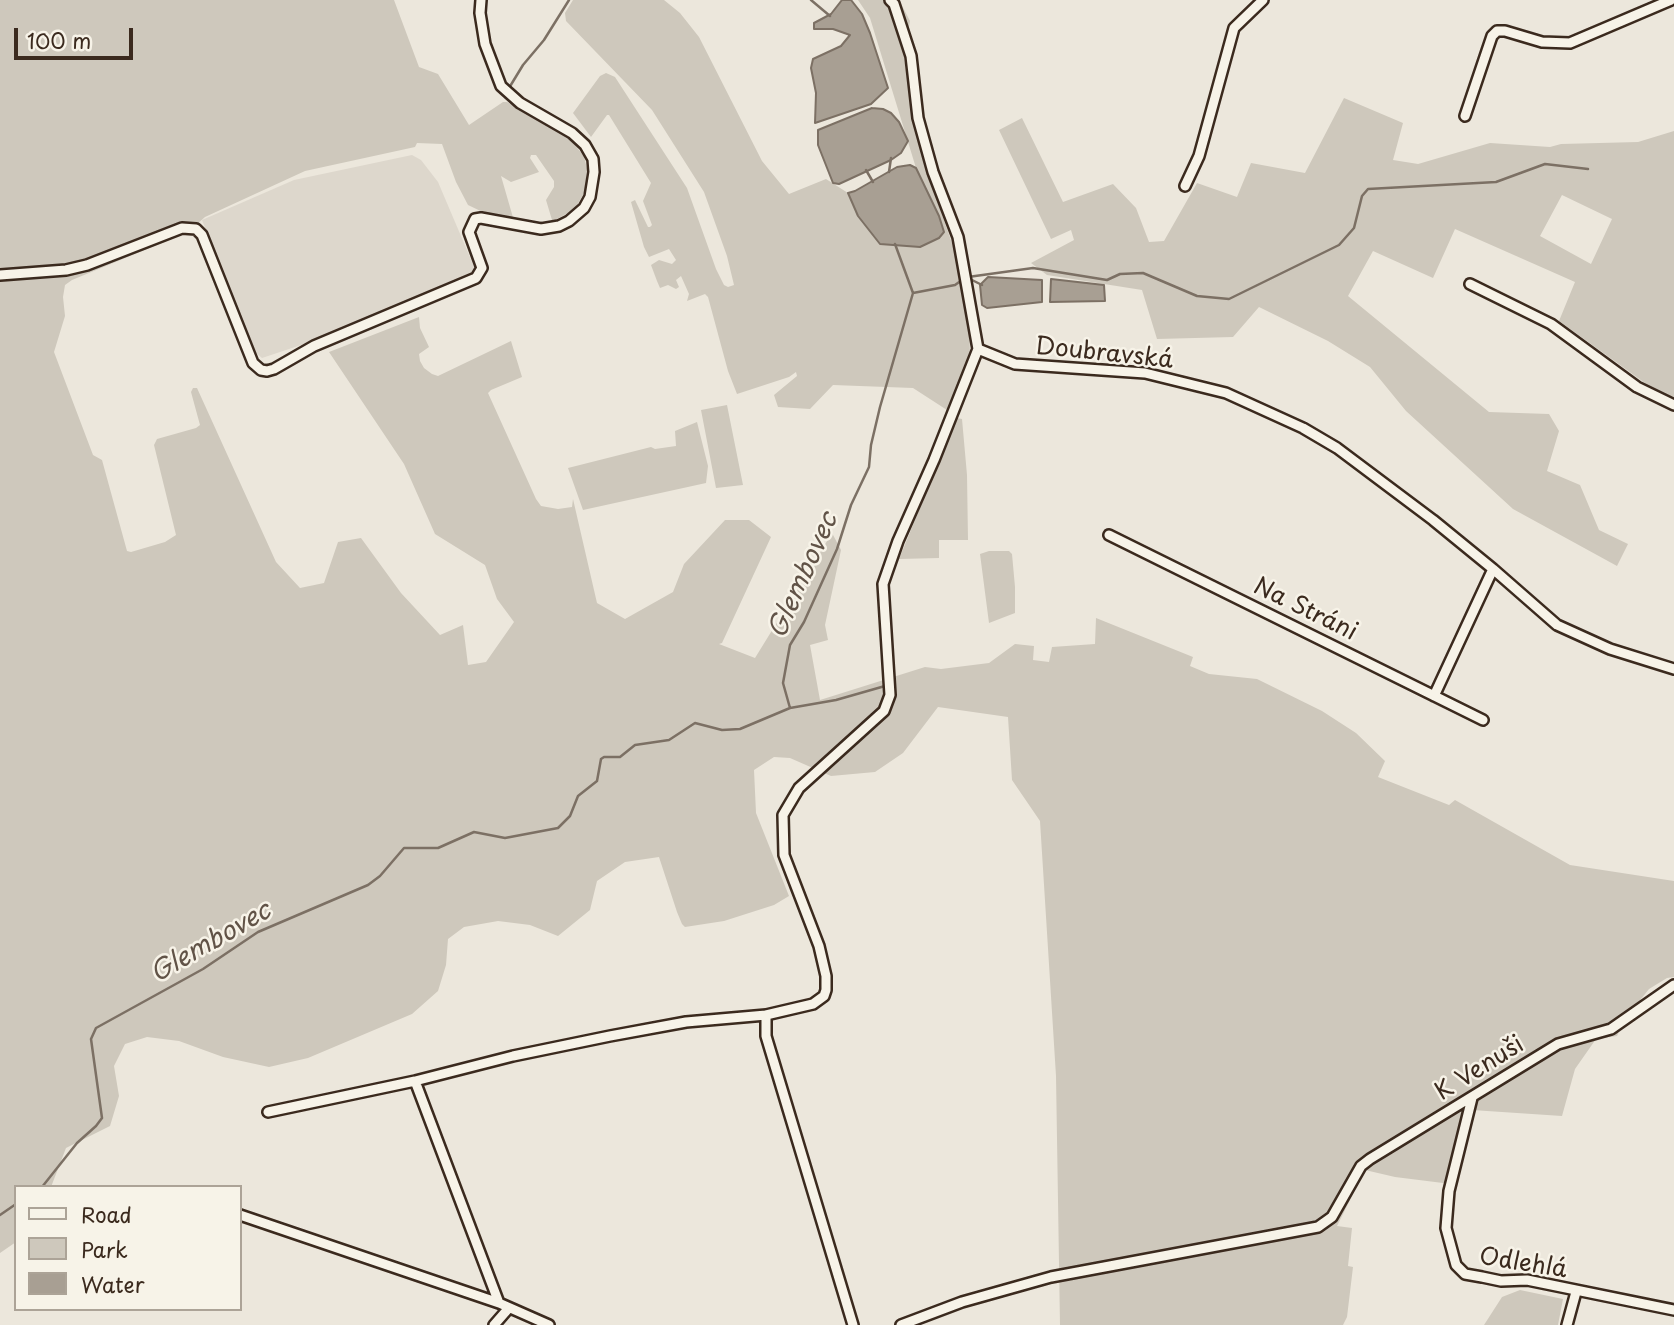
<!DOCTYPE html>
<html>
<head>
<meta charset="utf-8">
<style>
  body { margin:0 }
  #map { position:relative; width:1674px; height:1325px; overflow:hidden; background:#ece7dc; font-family:"Playpen Sans",sans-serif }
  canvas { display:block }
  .legend { position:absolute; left:14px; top:1185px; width:228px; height:126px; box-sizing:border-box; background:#f7f3e8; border:2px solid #aca397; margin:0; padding:9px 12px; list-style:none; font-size:21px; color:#3b2a1e }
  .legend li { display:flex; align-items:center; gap:14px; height:35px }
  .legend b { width:35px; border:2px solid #aca397 }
  .scale { position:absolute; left:14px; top:28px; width:119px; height:32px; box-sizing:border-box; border:4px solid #3b2a1e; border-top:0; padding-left:9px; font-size:21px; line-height:24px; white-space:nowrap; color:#3b2a1e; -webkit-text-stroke:5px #f7f3e8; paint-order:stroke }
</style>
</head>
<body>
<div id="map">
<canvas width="1674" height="1325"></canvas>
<ul class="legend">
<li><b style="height:9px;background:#f7f3e8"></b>Road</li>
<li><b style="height:19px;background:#cec8bc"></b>Park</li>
<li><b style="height:19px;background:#a89f93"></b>Water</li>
</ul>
<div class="scale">100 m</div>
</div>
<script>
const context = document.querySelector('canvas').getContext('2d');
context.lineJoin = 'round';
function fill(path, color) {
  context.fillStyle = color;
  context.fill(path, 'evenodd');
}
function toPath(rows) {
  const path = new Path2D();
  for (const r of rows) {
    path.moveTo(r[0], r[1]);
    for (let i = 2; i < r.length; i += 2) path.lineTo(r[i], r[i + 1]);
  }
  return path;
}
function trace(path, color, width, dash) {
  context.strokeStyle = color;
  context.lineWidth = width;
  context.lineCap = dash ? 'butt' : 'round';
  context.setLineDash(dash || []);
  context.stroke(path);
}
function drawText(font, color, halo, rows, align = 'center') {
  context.font = font + ' "Playpen Sans",sans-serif';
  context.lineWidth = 5;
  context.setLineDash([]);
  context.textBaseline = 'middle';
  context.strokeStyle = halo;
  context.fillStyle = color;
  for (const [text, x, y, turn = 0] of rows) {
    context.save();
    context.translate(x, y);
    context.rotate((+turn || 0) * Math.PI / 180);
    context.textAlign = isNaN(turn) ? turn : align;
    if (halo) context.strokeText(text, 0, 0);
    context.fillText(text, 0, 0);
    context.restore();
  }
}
fill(toPath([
  [412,155,421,160,438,182,475,269,473,273,325,337,262,358,256,353,202,220,294,180]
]), '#ddd7cc');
fill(toPath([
  [0,0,394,0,419,67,438,74,469,125,503,102,507,102,568,137,584,156,587,169,585,191,575,209,555,220,552,220,546,200,554,187,554,181,536,155,531,155,530,158,539,172,511,182,501,176,514,221,491,216,468,205,456,182,442,144,417,143,415,147,305,171,205,217,188,232,72,280,65,285,63,297,65,316,54,352,93,455,102,460,127,551,131,552,165,542,176,535,154,445,157,439,196,428,200,425,191,392,193,388,197,388,276,562,300,588,324,583,338,542,361,538,401,593,440,635,463,625,468,665,486,662,514,622,497,599,485,565,435,534,404,464,329,352,419,317,420,328,429,347,419,354,420,361,424,368,432,374,438,376,511,341,522,377,491,390,488,393,536,499,541,506,558,509,572,507,573,499,597,603,625,619,673,592,684,564,725,520,749,520,771,537,722,643,719,644,755,658,832,533,841,550,825,625,828,640,810,645,820,700,925,667,941,669,989,663,1015,644,1034,646,1033,660,1049,662,1052,647,1095,644,1096,618,1193,657,1190,666,1209,674,1257,679,1322,711,1356,733,1385,761,1378,777,1449,805,1455,800,1570,865,1674,881,1674,977,1667,978,1649,989,1625,1019,1617,1036,1596,1039,1575,1069,1562,1116,1472,1110,1451,1184,1395,1177,1365,1170,1337,1226,1352,1228,1348,1266,1353,1267,1347,1317,1343,1325,1060,1325,1056,1076,1040,821,1012,780,1008,717,938,707,903,753,875,772,831,776,790,758,774,757,754,770,756,813,789,896,774,905,724,921,685,927,682,924,677,912,659,857,625,862,597,881,590,910,558,936,530,925,498,921,464,927,448,939,446,965,438,991,412,1014,308,1058,269,1067,223,1057,179,1041,147,1037,125,1044,114,1066,119,1096,110,1126,66,1148,51,1187,16,1187,16,1242,0,1253],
  [573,0,664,0,680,13,699,37,762,161,789,194,826,179,848,193,858,216,920,247,939,238,939,216,916,168,870,18,858,0,899,0,910,21,904,57,914,123,933,189,954,249,969,324,970,355,947,410,913,388,833,385,810,409,778,407,774,395,797,376,796,372,789,377,737,394,728,371,708,297,705,294,687,301,689,294,681,276,676,280,679,287,676,289,668,285,660,288,657,281,651,265,659,260,672,264,676,260,669,249,649,257,644,247,631,202,635,200,648,227,650,227,652,225,643,201,651,183,609,115,607,115,591,137,573,113,600,76,606,73,615,77,687,188,716,269,724,285,728,287,734,285,727,256,704,192,652,110,566,21,565,13],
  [1344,98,1403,123,1393,160,1418,164,1490,143,1550,147,1561,144,1638,142,1674,131,1674,397,1656,391,1559,321,1575,282,1455,229,1433,278,1373,251,1348,296,1489,412,1549,414,1559,431,1547,471,1580,485,1599,530,1628,544,1617,566,1513,509,1406,411,1370,367,1328,341,1259,307,1233,337,1157,339,1142,290,1047,275,1031,263,1074,240,1071,230,1051,239,999,130,1022,118,1063,202,1113,184,1136,208,1149,242,1164,241,1197,183,1237,197,1251,163,1305,173],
  [1562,195,1612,219,1591,264,1540,236],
  [727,405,743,485,716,488,701,410],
  [957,418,962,419,967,475,968,540,939,540,939,558,899,559],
  [697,422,708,466,706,483,583,510,568,468,651,447,655,449,676,446,675,431],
  [989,551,1009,551,1012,554,1015,587,1015,613,989,623,980,554],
  [1520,1290,1563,1299,1558,1325,1484,1325,1502,1297]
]), '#cec8bc');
const water = toPath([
  [842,0,851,0,862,14,870,33,888,88,871,104,815,123,816,93,811,68,813,59,841,46,850,35,833,29,814,29,814,23,831,14,842,0],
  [872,108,883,109,891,113,899,122,908,141,901,153,891,160,839,184,833,183,818,145,818,130,872,108],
  [910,165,916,168,939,216,944,232,939,238,920,247,880,244,858,216,848,193,855,191,897,167,910,165],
  [988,277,1042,280,1042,302,987,308,982,305,980,285,988,277],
  [1051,279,1104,285,1105,301,1050,302,1051,279]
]);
fill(water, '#a89f93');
trace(water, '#7c7064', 2);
trace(toPath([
  [811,0,830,16],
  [509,88,523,65,544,40,569,0],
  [866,170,873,182],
  [889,172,891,158],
  [968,277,1033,268,1107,280,1120,274,1143,273,1197,296,1229,299,1339,245,1354,228,1362,196,1368,189,1496,182,1545,164,1588,169],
  [970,279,982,285],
  [913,293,955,285,962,280],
  [790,708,836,700,885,686],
  [42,1187,77,1143,96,1126,102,1118,91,1039,96,1028,203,969,258,932,368,885,380,876,404,848,438,848,474,832,505,838,558,828,570,816,578,796,597,781,601,759,604,757,620,757,635,745,669,740,695,723,722,730,740,729,790,708,783,683,790,645,804,622,837,549,851,505,869,467,871,445,880,407,913,293,895,244],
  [0,1215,16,1204]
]), '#7c7064', 2.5);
const minor = toPath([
  [890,0,894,4,911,56,918,118,933,172,958,237,978,349,1015,364,1145,373,1226,393,1303,428,1337,448,1433,520,1493,569,1557,625,1610,649,1674,669],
  [1465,116,1492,36,1497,31,1505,31,1542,42,1570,43,1671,0],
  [1185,186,1199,156,1234,28,1263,0],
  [0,275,66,270,87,265,182,228,196,229,202,235,253,363,261,370,267,371,274,369,314,346,476,278,482,268,469,232,475,219,481,218,541,229,559,226,569,221,584,208,590,197,594,172,593,159,585,145,572,133,520,103,501,86,485,44,480,13,481,0],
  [1470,284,1551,324,1637,387,1674,405],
  [1109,535,1483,720],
  [1434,696,1493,569],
  [415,1081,499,1303],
  [1472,1098,1449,1191,1446,1228,1456,1265,1465,1274,1482,1277,1501,1281,1527,1280,1674,1310],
  [268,1112,415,1081,513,1056,610,1036,686,1022,766,1015],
  [240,1215,499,1303,549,1325],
  [494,1325,508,1309],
  [853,1325,766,1036,766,1015,813,1004,824,996,826,990,826,976,819,946,784,855,783,815,799,788,884,711,890,695,883,584,898,541,934,460,978,349],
  [901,1325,962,1302,1051,1277,1318,1227,1332,1217,1361,1166,1370,1159,1558,1044,1611,1029,1674,985],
  [1567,1325,1576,1292]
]);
trace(minor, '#3b2a1e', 14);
trace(minor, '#f7f3e8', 9);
drawText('24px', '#3b2a1e', '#f7f3e8', [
  ["Doubravská",1104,354,6],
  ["Na Stráni",1305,610,26],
  ["K Venuši",1480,1069,-32],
  ["Odlehlá",1523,1264,9]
]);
drawText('italic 26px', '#615347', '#f7f3e8', [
  ["Glembovec",804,576,-66],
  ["Glembovec",211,943,-30]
]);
</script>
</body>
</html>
